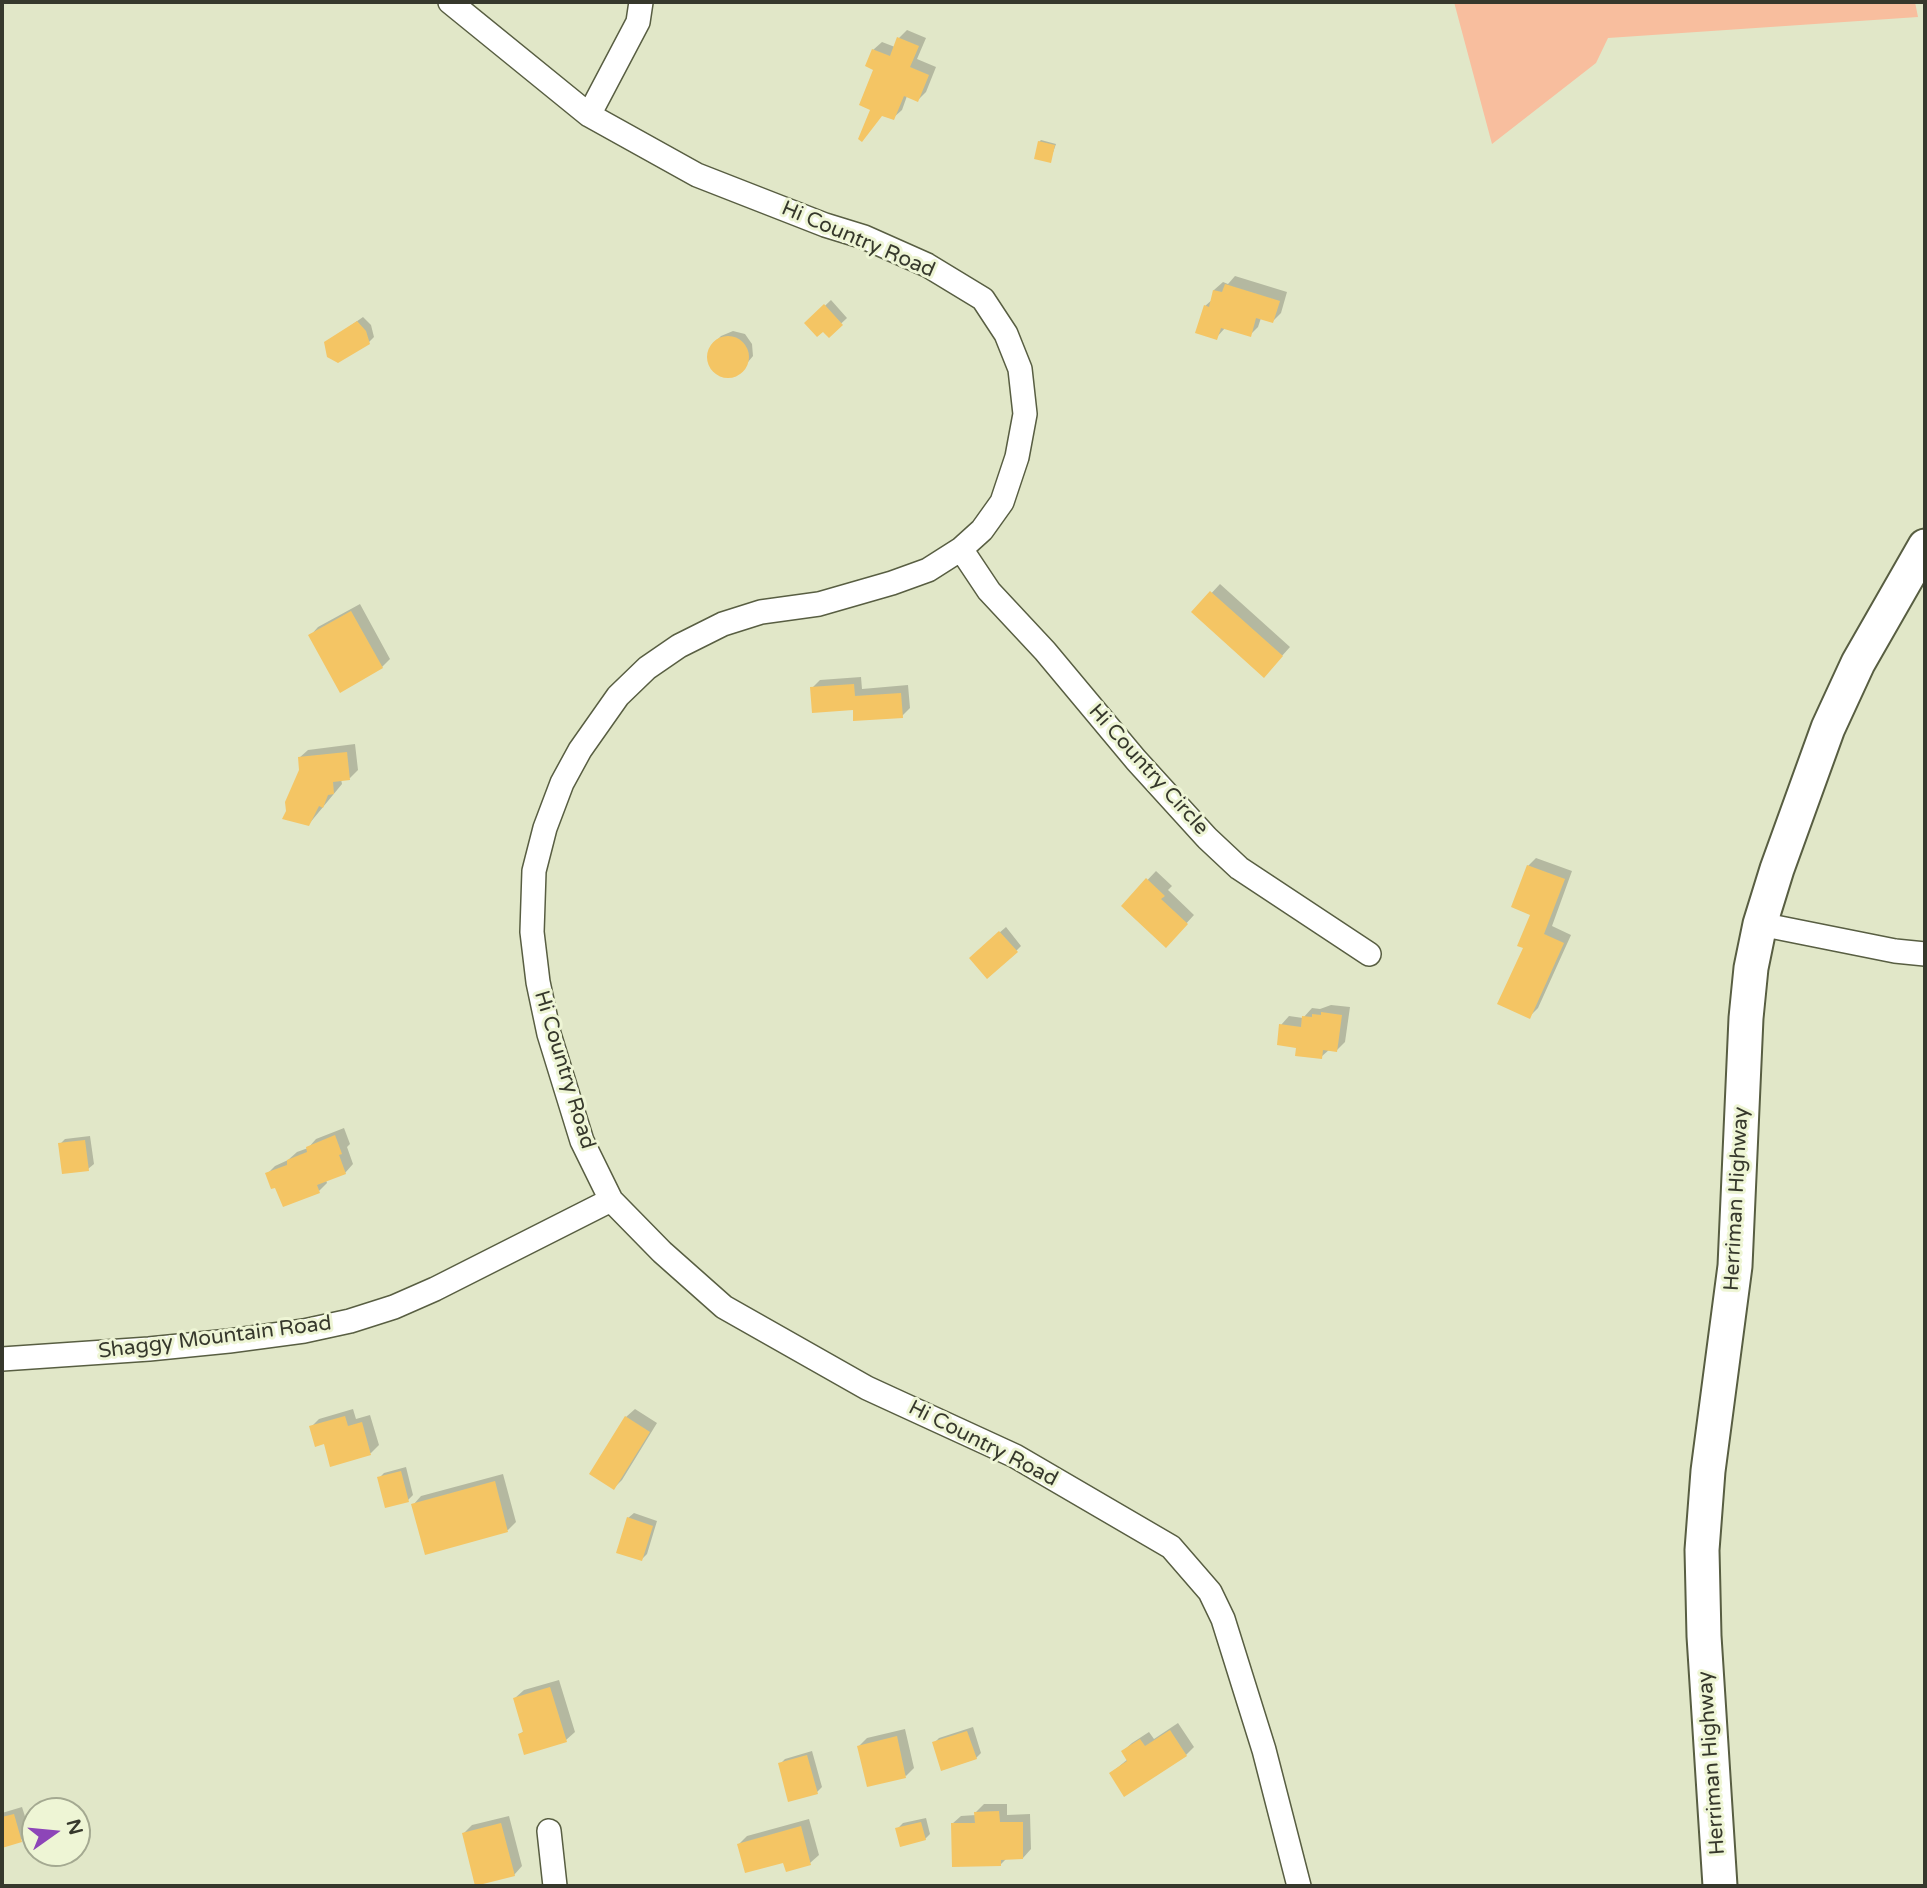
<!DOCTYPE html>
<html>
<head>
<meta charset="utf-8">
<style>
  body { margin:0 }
  #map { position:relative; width:1927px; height:1888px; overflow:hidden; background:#e1e7c8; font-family:"Varela Round",sans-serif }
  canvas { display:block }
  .frame { position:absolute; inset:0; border:4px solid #36382c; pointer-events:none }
  .north { position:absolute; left:21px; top:1797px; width:70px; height:70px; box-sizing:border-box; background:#eef5d5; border:2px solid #a4a991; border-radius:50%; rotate:75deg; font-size:19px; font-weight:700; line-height:28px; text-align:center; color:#36382c }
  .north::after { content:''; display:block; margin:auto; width:24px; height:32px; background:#8d45b8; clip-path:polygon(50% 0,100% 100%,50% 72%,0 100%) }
</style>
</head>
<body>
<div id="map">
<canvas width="1927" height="1888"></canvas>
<div class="frame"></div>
<div class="north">N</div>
</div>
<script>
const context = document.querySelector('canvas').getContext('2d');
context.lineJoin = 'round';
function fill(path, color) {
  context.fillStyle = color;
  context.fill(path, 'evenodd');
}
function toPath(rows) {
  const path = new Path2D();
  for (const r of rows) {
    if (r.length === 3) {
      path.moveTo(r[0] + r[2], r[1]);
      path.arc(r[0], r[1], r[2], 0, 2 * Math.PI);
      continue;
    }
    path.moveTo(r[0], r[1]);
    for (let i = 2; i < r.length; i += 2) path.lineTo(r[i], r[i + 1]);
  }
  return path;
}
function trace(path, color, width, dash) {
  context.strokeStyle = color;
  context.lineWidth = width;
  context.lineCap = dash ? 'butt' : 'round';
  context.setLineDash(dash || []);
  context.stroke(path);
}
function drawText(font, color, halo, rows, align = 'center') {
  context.font = font + ' "Varela Round",sans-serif';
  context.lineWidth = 6;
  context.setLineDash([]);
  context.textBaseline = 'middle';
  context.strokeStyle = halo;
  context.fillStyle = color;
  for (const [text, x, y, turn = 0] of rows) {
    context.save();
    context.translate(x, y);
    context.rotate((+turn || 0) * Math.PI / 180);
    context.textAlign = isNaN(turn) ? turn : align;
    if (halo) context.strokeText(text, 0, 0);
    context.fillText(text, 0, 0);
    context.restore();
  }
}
fill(toPath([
  [1454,2,1915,2,1918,17,1608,38,1596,63,1492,144]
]), '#f8be9e');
fill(toPath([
  [907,30,926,38,917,59,936,67,926,92,918,100,907,96,902,110,893,118,872,109,876,69,873,50,882,42,895,47,899,38],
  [1041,140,1056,144,1050,161,1039,142],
  [1235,276,1287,292,1281,313,1273,321,1261,318,1258,327,1250,335,1225,328,1216,338,1205,306,1213,299,1214,290,1223,282,1228,284],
  [831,300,847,318,829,335,807,323],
  [363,317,371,325,374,337,369,342,326,343],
  [733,331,745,334,752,344,753,356,739,373,726,375,715,370,710,359,712,347,715,342,721,336],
  [1220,584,1290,647,1272,667,1194,612],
  [360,604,390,659,382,667,310,636,318,627],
  [861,677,862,689,908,685,910,708,902,716,854,708,812,688,820,680],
  [355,744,358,770,350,778,341,779,342,784,309,824,299,758,308,750],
  [1536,858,1572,871,1552,926,1571,935,1538,1008,1529,1017,1525,947,1533,914,1528,866],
  [1156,871,1172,886,1168,890,1194,915,1174,937,1123,906],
  [1006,927,1021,946,1016,951,976,953],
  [1331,1005,1350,1007,1345,1042,1337,1050,1330,1049,1321,1057,1298,1046,1281,1025,1289,1016,1303,1018,1312,1008,1320,1009],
  [344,1128,350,1144,347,1147,353,1164,345,1173,326,1180,327,1183,319,1191,276,1185,267,1174,275,1166,288,1160,297,1152,308,1148,316,1139],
  [90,1136,94,1164,88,1169,60,1144,65,1139],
  [2,1242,4,1272,2,1274],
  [353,1409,356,1419,370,1415,379,1445,371,1453,331,1465,325,1442,311,1427,319,1419],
  [635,1409,657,1423,622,1480,614,1488,626,1417],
  [406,1467,413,1495,408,1500,379,1478,384,1473],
  [503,1474,516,1522,508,1530,426,1553,413,1505,421,1496],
  [634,1513,657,1521,647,1554,642,1559,628,1518],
  [559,1680,575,1732,566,1740,520,1734,525,1730,515,1698,524,1690],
  [1178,1723,1194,1747,1186,1755,1111,1773,1128,1759,1123,1751,1132,1743,1149,1732,1154,1739],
  [973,1727,981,1753,976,1758,934,1743,939,1738],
  [905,1729,914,1768,906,1776,859,1746,867,1738],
  [812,1751,822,1787,817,1792,780,1764,785,1759],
  [984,1804,1007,1804,1007,1815,1030,1814,1031,1849,1023,1858,1007,1858,1000,1865,952,1824,961,1816,976,1815,976,1812],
  [22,1807,30,1832,21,1840,2,1846,2,1813],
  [509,1816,522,1866,514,1875,464,1833,472,1825],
  [926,1818,930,1834,925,1839,897,1829,903,1823],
  [809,1819,819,1855,810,1863,784,1861,739,1844,747,1836]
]), '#0003');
fill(toPath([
  [897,37,919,46,910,67,929,75,918,102,904,96,894,120,882,116,862,142,858,139,870,110,859,105,873,70,865,66,872,49,890,56],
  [1038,141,1055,145,1051,163,1034,159],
  [1225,284,1280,301,1273,323,1256,318,1251,337,1221,328,1217,340,1195,333,1204,305,1209,307,1213,290,1222,292],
  [824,304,843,325,829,338,823,332,817,337,804,323],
  [357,321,366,331,370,344,338,363,327,357,324,342],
  [728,357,21],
  [1210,591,1283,656,1264,678,1191,612],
  [351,611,383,668,340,693,308,635],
  [854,684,855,696,901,693,903,718,853,721,853,710,812,713,810,687],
  [347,752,350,780,333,782,334,794,328,795,323,808,319,806,309,826,282,819,286,811,285,802,299,770,298,757],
  [1527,865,1565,879,1544,934,1564,943,1530,1019,1497,1004,1523,948,1517,946,1530,915,1511,907],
  [1146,878,1165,896,1161,899,1188,924,1166,948,1121,906],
  [999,931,1018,952,987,979,969,958],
  [1321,1012,1342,1015,1337,1052,1323,1050,1322,1059,1295,1056,1296,1048,1277,1045,1279,1024,1301,1027,1302,1016,1312,1017,1312,1014,1321,1015],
  [335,1135,342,1154,339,1155,346,1174,317,1185,320,1193,283,1207,275,1188,271,1189,265,1173,287,1165,287,1160,307,1152,306,1147],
  [85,1140,89,1171,62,1174,58,1143],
  [345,1416,348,1426,362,1422,371,1455,330,1467,324,1444,315,1447,309,1426],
  [625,1416,650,1432,614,1490,589,1474],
  [401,1471,409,1502,385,1508,377,1477],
  [495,1481,508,1532,425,1555,411,1504],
  [627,1517,653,1526,642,1561,616,1553],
  [550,1687,567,1742,524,1755,518,1734,523,1732,513,1698],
  [1170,1730,1187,1756,1124,1797,1109,1773,1127,1761,1121,1751,1140,1739,1145,1746],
  [967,1731,977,1759,941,1771,932,1742],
  [897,1736,906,1778,867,1787,857,1746],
  [807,1755,818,1794,788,1802,778,1763],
  [999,1811,1000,1822,1023,1822,1023,1859,1001,1860,1001,1866,952,1867,951,1823,975,1823,974,1812],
  [14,1814,22,1842,2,1848,2,1817],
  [921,1822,926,1840,900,1847,895,1828],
  [501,1823,515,1876,475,1886,462,1833],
  [801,1826,811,1865,786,1872,783,1863,745,1873,737,1844]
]), '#f4c564');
const street = toPath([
  [450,2,589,115,697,175,825,225,864,237,927,265,983,299,1006,334,1020,369,1025,414,1017,457,1002,502,982,530,961,549,928,570,892,583,819,604,761,612,723,624,679,646,647,668,618,696,580,750,562,783,545,828,534,871,532,932,538,982,549,1034,582,1141,611,1200,662,1252,724,1307,867,1388,1015,1456,1171,1547,1210,1592,1223,1619,1264,1750,1299,1886],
  [589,115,638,22,641,2],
  [961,549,989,591,1045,651,1136,760,1207,838,1239,868,1369,954],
  [1760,924,1895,951,1925,954],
  [2,1359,149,1349,229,1341,304,1331,350,1321,394,1307,435,1289,611,1200],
  [549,1831,555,1886]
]);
const secondary = toPath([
  [1720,1886,1704,1636,1702,1550,1708,1471,1735,1266,1746,1018,1751,968,1760,924,1777,869,1828,728,1858,663,1925,546]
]);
trace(street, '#585e42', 26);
trace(secondary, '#585e42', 37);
trace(street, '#fff', 23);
trace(secondary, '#fff', 33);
drawText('21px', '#36382c', '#eef5d5', [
  ["Hi Country Road",858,240,23],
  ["Hi Country Circle",1148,770,48],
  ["Hi Country Road",564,1070,73],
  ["Herriman Highway",1737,1199,-87],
  ["Shaggy Mountain Road",215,1338,-7],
  ["Hi Country Road",983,1444,27],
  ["Herriman Highway",1712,1763,-94]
]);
</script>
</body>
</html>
